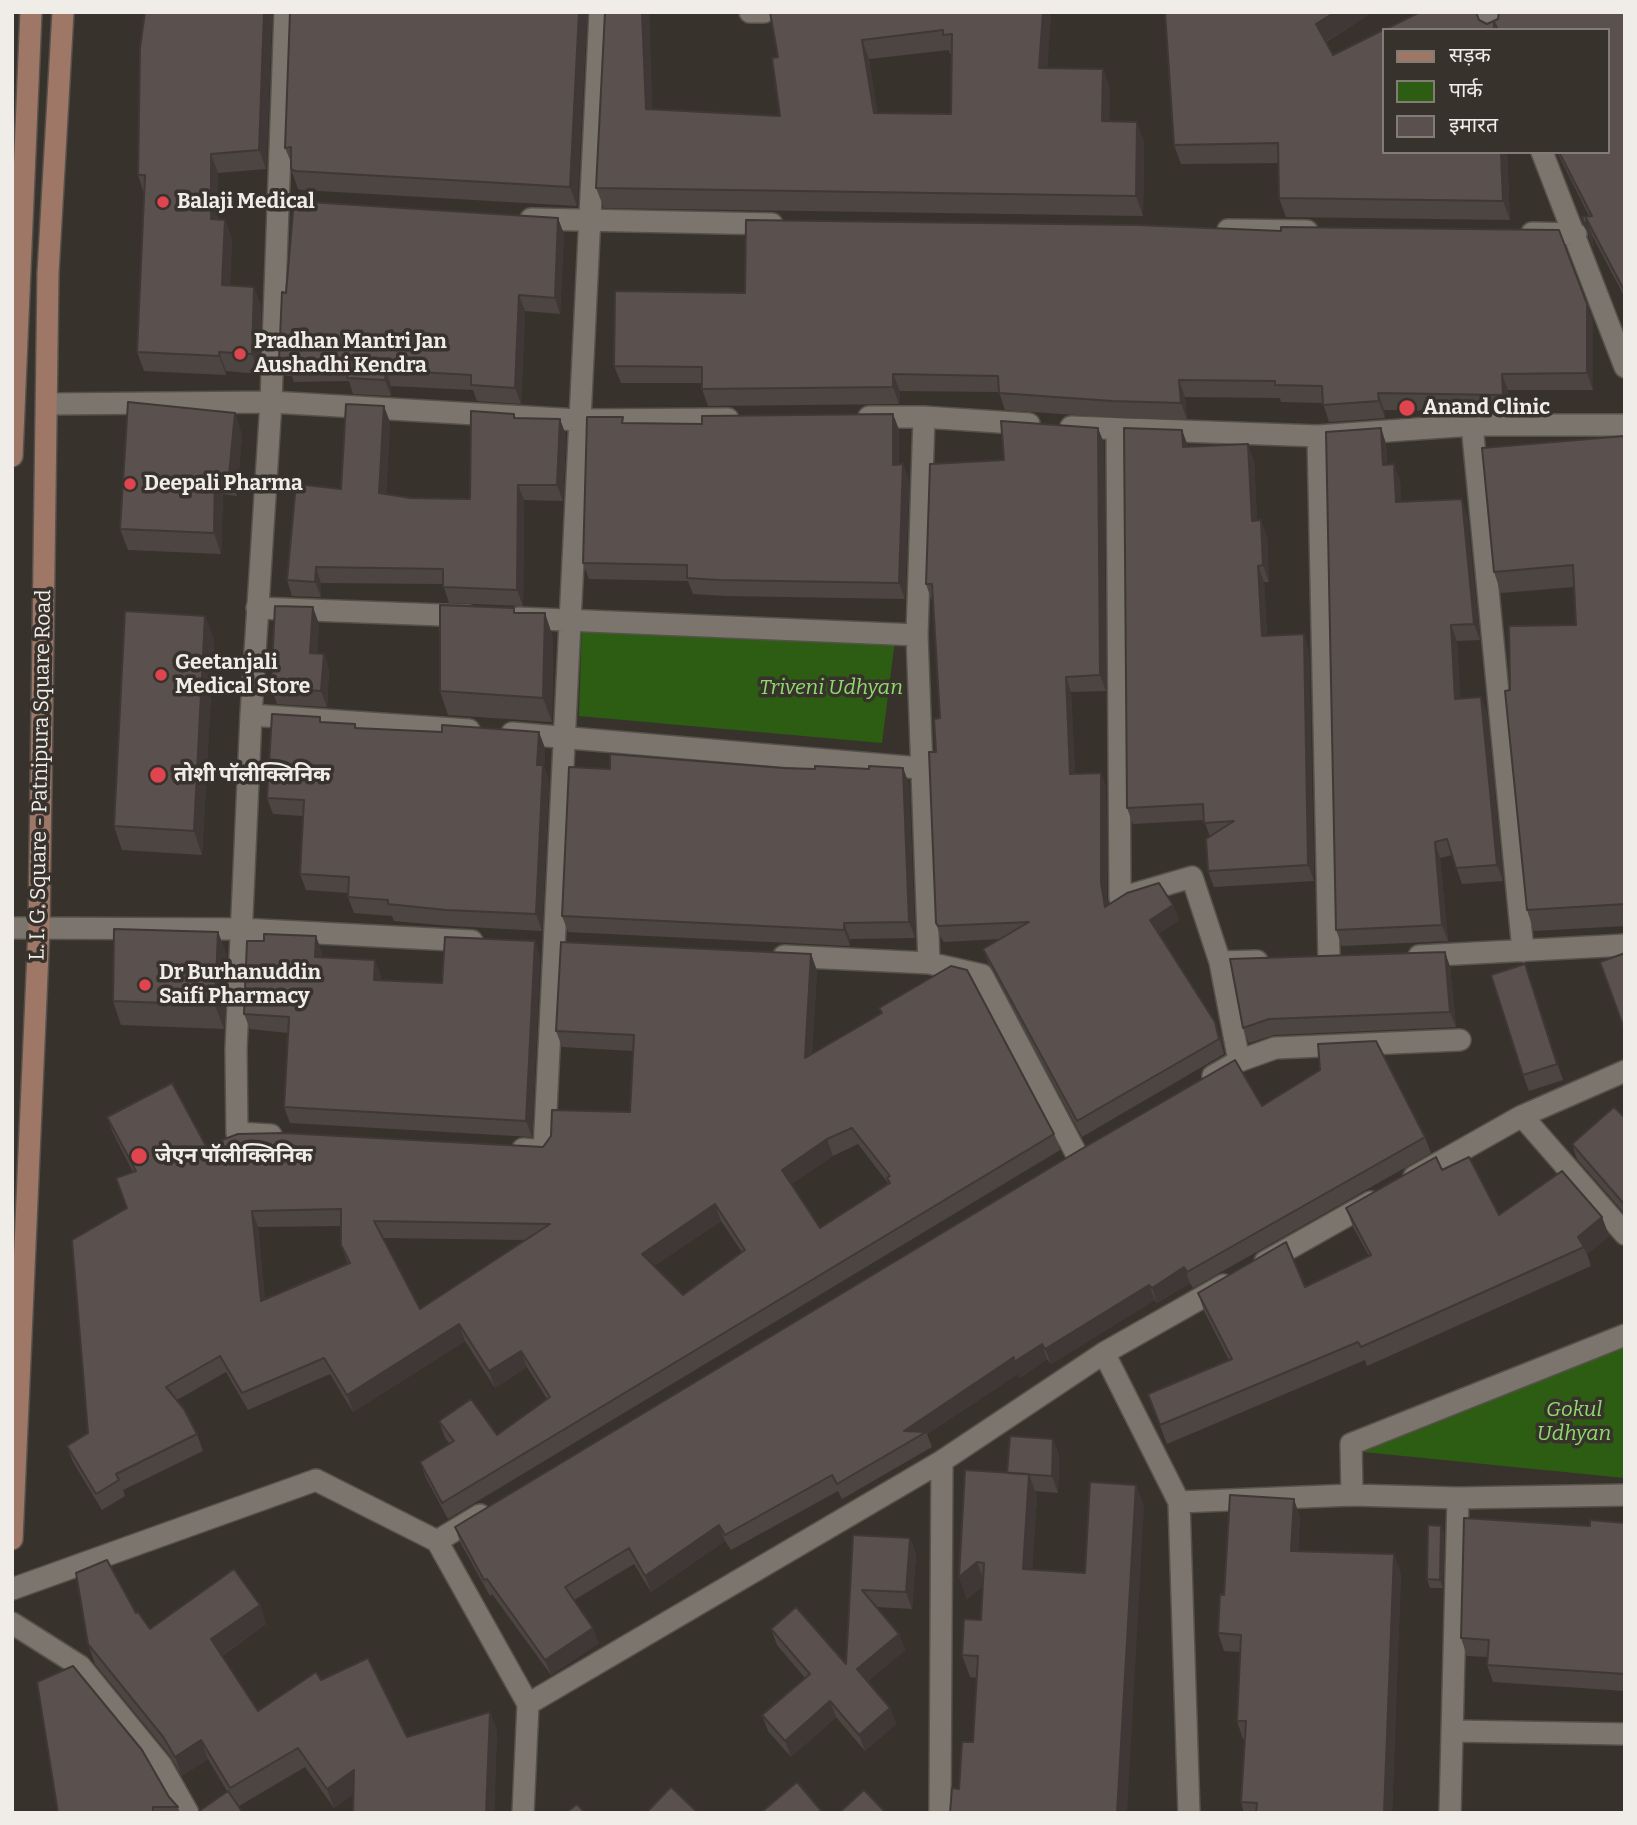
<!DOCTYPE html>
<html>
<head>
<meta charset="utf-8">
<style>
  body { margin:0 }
  #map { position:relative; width:1637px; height:1825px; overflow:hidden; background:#38322c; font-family:Bitter,"Noto Sans Devanagari",serif }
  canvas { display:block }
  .frame { position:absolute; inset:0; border:14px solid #f0ece8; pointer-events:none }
  .legend { position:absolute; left:1382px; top:28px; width:228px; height:126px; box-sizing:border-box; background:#38322c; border:2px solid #827c77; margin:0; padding:9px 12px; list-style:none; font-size:21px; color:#f0ece8 }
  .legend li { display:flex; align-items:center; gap:14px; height:35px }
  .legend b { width:35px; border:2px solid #827c77 }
</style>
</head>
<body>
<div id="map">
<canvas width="1637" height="1825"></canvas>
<div class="frame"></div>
<ul class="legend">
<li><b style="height:9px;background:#9e7767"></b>सड़क</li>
<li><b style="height:19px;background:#2d5d12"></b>पार्क</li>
<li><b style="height:19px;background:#5a504d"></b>इमारत</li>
</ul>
</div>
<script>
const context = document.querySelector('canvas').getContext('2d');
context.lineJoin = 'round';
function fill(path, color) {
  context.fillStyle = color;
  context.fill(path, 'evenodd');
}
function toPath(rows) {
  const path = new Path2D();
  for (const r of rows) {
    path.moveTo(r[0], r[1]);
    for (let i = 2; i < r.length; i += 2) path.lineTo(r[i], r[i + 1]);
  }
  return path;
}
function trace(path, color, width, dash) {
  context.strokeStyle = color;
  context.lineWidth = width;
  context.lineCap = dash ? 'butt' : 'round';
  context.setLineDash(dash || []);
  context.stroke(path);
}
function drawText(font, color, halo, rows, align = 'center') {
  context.font = font + ' Bitter,"Noto Sans Devanagari",serif';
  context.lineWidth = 7;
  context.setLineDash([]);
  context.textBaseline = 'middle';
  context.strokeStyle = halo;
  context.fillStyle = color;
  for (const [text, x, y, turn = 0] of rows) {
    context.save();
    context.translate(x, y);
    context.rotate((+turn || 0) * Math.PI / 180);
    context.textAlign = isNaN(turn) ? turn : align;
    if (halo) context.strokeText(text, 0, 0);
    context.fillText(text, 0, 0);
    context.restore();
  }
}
fill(toPath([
  [582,622,895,640,882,743,579,716],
  [1625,1345,1625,1478,1363,1452]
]), '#2d5d12');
const minor = toPath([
  [750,12,764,12],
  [1488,12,1495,30],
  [1542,152,1625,367],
  [531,219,772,224],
  [1228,230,1307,231],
  [1532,233,1576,234],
  [48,404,271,402,578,420,728,419],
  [869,417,924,417,1029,424],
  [924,417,917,635,929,963],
  [1472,425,1523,951],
  [1071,427,1318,436,1472,425,1625,425],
  [1117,431,1120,898,1192,877,1220,962,1257,961],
  [1318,436,1329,960],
  [257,608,468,616],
  [518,618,917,635],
  [251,715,469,730],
  [512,733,920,768],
  [12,928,241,929,472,941],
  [784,956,929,963,982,975,1077,1155],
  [1419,956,1625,945],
  [1220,962,1239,1061],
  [1213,1076,1239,1061,1275,1048,1460,1040],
  [1522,1116,1625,1234],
  [271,1135,237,1133,236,1049,251,715,271,402,285,12],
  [523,1149,544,1151,600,12],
  [1414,1177,1522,1116,1625,1071],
  [1265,1262,1371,1202],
  [1104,1353,1179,1502,1189,1813],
  [1352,1495,1351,1444,1625,1335],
  [1179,1502,1352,1495,1458,1498,1625,1495],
  [437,1541,480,1515],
  [12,1589,316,1480,437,1541,528,1704,523,1813],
  [12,1623,80,1666,161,1765,188,1813],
  [528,1704,942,1461,1104,1353,1224,1285],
  [1452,1731,1625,1734],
  [940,1813,942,1461],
  [1450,1813,1458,1498]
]);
const secondary = toPath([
  [12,456,31,12],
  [12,1539,39,929,48,273,63,12]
]);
trace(minor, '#56514b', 24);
trace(secondary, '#56514b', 24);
trace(minor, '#7b756d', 21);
trace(secondary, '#9e7767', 21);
fill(toPath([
  [145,12,272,12,266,169,218,173,218,220,225,220,232,239,230,285,254,287,261,307,259,374,226,371,226,375,144,371,137,352,144,194,138,175],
  [587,12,577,206,302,190,298,189,291,169,291,162,285,148],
  [605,12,649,12,652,109,780,116,778,57,770,12,1051,12,1047,68,1103,69,1110,89,1109,121,1144,141,1143,216,604,208,596,188],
  [949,50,950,54,952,54,951,114,877,113,869,59],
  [1165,12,1373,12,1326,42,1383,152,1507,152,1510,220,1286,217,1279,198,1278,163,1181,164,1174,145],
  [1625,12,1625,298,1593,237,1593,247,1582,217,1589,216,1557,152,1607,152,1607,30,1384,30,1479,20,1487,24],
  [564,234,560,314,525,311,521,404,477,401,473,390,391,386,391,396,353,394,349,381,294,382,292,376,285,376,279,360,286,293],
  [1593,321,1593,390,1508,390,1509,412,1384,410,1385,418,1329,422,1323,403,1281,402,1280,398,1185,397,1187,420,1118,418,1005,410,999,392,900,391,899,404,708,406,702,389,702,383,621,383,614,366],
  [514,414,516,418,566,435,563,501,524,500,523,606,449,603,443,584,321,583,321,597,292,596,287,580,341,489,390,422,386,494,411,498,470,499],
  [893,414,899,430,899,465,903,464,909,480,905,599,725,596,693,594,688,581,589,579,583,563,625,423,702,424],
  [1381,428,1386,444,1387,465,1400,480,1401,502,1467,515,1480,640,1457,641,1460,699,1481,697,1487,713,1503,881,1462,884,1452,855,1440,858,1448,941,1342,946,1336,930],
  [242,434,237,496,223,494,221,554,128,550,120,529],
  [1625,436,1625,926,1534,931,1527,910,1510,690,1576,625,1574,587,1501,593,1494,572],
  [1104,443,1106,691,1071,692,1075,774,1101,773,1106,788,1107,898,1108,905,1173,905,1179,920,1158,934,1221,1037,1224,1054,1082,1137,989,964,983,949,1000,939,944,942,941,938,936,923,936,752,940,718,933,599,931,599,926,584,1004,460],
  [1188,447,1254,460,1257,521,1267,536,1269,582,1264,582,1267,636,1309,650,1314,881,1214,887,1208,871,1210,837,1204,820,1133,824,1127,808],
  [514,608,515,613,553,637,552,722,448,715,440,691],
  [205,616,214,640,202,855,122,850,114,826],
  [319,624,317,653,324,654,329,670,327,707,277,704,271,687],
  [322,723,355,724,357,728,545,748,544,767,549,781,542,931,452,926,394,921,392,916,354,913,348,897,349,893,306,890,300,874,303,816,273,814,267,798],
  [783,768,869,769,903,768,909,784,915,938,850,939,850,946,568,932,562,916,610,769],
  [218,932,227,956,224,1029,121,1025,113,1001],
  [264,941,322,952,322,957,381,976,381,980,442,983,535,941,540,957,532,1137,290,1123,284,1107,288,1033,250,1029,244,1014],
  [1445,952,1450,967,1456,1027,1274,1035,1249,1043,1243,1028],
  [811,954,817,971,812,1054,881,1013,879,1008,1054,1134,1060,1150,448,1519,426,1478,420,1462,450,1444,445,1438,439,1421,497,1435,547,1399,527,1367,495,1388,465,1341,353,1412,330,1374,248,1410,226,1372,177,1400,197,1434,203,1451,123,1490,125,1496,102,1510,73,1462,67,1446,88,1433,133,1172,113,1133,107,1117,206,1146,543,1147,630,1112,633,1051,562,1047,556,1031],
  [858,1144,888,1183,820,1228,791,1184,833,1156],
  [721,1221,742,1252,683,1295,654,1266],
  [341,1226,341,1245,348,1264,265,1300,258,1227],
  [382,1238,525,1240,420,1309],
  [1531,980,1563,1080,1529,1091,1523,1075],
  [1262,1106,1425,1137,1431,1153,1193,1288,1190,1283,1157,1303,1155,1300,1051,1364,1047,1359,1020,1378,1018,1374,927,1434,932,1447,842,1499,838,1491,731,1550,725,1541,651,1592,634,1564,574,1600,599,1643,551,1675,492,1594,490,1596,460,1542,455,1527],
  [1625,1118,1625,1214,1577,1159,1572,1144],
  [1442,1170,1499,1215,1602,1217,1609,1236,1587,1254,1591,1266,1367,1366,1365,1360,1167,1444,1148,1394,1229,1360,1204,1311,1198,1293,1305,1287,1369,1256,1353,1227,1346,1208],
  [1053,1439,1059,1455,1058,1493,1035,1491,1037,1496,1032,1570,1085,1573,1136,1485,1144,1507,959,1789,973,1742,977,1678,970,1677,962,1655,981,1620,983,1586,967,1599,959,1577,1007,1473],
  [1300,1517,1298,1551,1401,1572,1392,1813,1244,1813,1241,1802,1245,1739,1243,1739,1237,1721,1240,1652,1224,1651,1218,1633,1224,1595],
  [1625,1523,1625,1691,1493,1682,1487,1665,1488,1657,1467,1656,1461,1638,1590,1526],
  [1441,1526,1444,1534,1443,1588,1430,1588,1427,1579],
  [853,1535,910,1538,916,1554,912,1609,876,1607,899,1634,905,1650,868,1681,890,1708,896,1724,865,1751,836,1717,791,1757,768,1731,762,1715,805,1678,777,1645,771,1629,846,1664],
  [260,1605,266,1624,222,1656,258,1711,321,1680,407,1737,490,1712,497,1731,494,1813,353,1813,353,1794,334,1808,305,1767,239,1806,227,1791,208,1759,182,1776,171,1757,95,1664,88,1644,136,1613,150,1629],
  [169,1797,178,1807,180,1813,58,1813]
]), '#4d4542');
fill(toPath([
  [264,12,272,12,266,169,259,150],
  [579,12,587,12,577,206,570,187],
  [642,12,649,12,653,128,646,109],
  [1043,12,1051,12,1046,88,1039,68],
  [1335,12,1373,12,1323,43,1316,24],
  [862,40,869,59,881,132,874,113],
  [1103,69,1110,89,1109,140,1102,121],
  [1137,122,1144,141,1143,216,1136,196],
  [1501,152,1507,152,1510,220,1503,201],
  [211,154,218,173,218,239,211,219],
  [558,218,564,234,560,314,555,298],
  [1586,218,1593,237,1593,247,1586,228],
  [225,220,232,239,229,304,222,285],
  [254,287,261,307,259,374,252,354],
  [519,295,525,311,521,404,515,388],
  [1587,304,1593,321,1593,390,1587,373],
  [219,352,226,371,226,375,219,356],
  [386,370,391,386,391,396,385,380],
  [893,374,900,391,899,404,893,387],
  [1502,374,1508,390,1509,412,1503,395],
  [1179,380,1185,397,1187,420,1181,403],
  [1378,393,1384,410,1385,418,1379,401],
  [384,406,390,422,385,509,379,493],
  [235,413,242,434,237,496,229,475],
  [893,414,899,430,899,481,893,465],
  [560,419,566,435,563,501,557,485],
  [1098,428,1104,443,1106,691,1100,675],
  [1381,428,1386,444,1388,481,1383,465],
  [1182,430,1188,446,1189,463,1183,447],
  [1248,444,1254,460,1258,537,1252,521],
  [903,464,909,480,905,599,899,583],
  [1394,464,1400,480,1402,518,1396,502],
  [215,473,223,494,221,554,214,533],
  [518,485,524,500,523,606,517,590],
  [1462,499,1467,515,1480,640,1474,624],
  [1261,520,1267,536,1269,582,1263,565],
  [1258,566,1264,582,1268,653,1262,636],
  [316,567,321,583,321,597,315,582],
  [313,607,319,624,316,669,310,653],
  [545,613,553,637,552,722,543,698],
  [205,616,214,640,202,855,194,831],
  [1451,625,1457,641,1461,715,1455,699],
  [1304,634,1309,650,1314,881,1308,865],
  [324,654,329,670,327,707,321,691],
  [1066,677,1071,692,1076,790,1070,774],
  [1481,697,1487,713,1503,881,1497,865],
  [539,732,545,748,544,767,549,781,542,931,536,914,537,765],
  [903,768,909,784,915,938,909,922],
  [1101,773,1106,788,1107,898,1110,923,1105,907,1101,883],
  [1435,842,1440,858,1448,941,1442,925],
  [1173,905,1179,920,1155,936,1150,920],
  [844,923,850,939,850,946,844,930],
  [218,932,227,956,224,1029,215,1005],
  [316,936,322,952,321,972,315,957],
  [535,941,540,957,532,1137,526,1121],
  [1445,952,1450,967,1456,1027,1450,1012],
  [811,954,817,971,811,1074,805,1058],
  [375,960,381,976,380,995,374,980],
  [1525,964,1531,980,1563,1080,1557,1064],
  [1215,1022,1221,1037,1224,1054,1219,1039],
  [827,1139,833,1156,788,1186,782,1170],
  [715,1204,721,1221,648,1270,642,1254],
  [252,1211,258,1227,267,1318,261,1301],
  [1602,1217,1609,1236,1587,1254,1578,1237],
  [1184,1267,1190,1283,1157,1303,1152,1288],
  [1149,1285,1155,1300,1051,1364,1045,1349],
  [459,1324,465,1341,353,1412,347,1395],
  [1042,1344,1047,1359,1020,1378,1018,1374,927,1434,926,1432,904,1431,1014,1357],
  [521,1351,527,1367,495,1388,489,1371],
  [1053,1439,1059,1455,1058,1493,1052,1476],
  [1029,1474,1037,1496,1031,1592,1023,1569],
  [1136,1485,1144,1507,1127,1813,1117,1813],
  [1294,1499,1300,1517,1297,1569,1291,1551],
  [719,1525,725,1541,651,1592,645,1576],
  [1441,1526,1444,1534,1443,1588,1440,1580],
  [910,1538,916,1554,912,1609,906,1592],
  [1394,1554,1401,1572,1392,1813,1384,1813],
  [977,1562,985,1584,967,1599,959,1577],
  [260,1605,266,1624,218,1658,211,1639],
  [593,1628,599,1643,551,1675,545,1660],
  [899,1634,905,1650,863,1685,857,1669],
  [830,1701,836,1717,791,1757,785,1741],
  [890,1708,896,1724,865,1751,859,1735],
  [490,1712,497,1731,494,1813,486,1813],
  [201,1740,208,1759,182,1776,175,1757],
  [354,1770,361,1789,334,1808,327,1789]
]), '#3f3836');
const building = toPath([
  [145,12,264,12,259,150,211,154,211,219,225,220,222,285,254,287,252,354,219,352,219,356,137,352,145,175,138,175,140,48,145,12],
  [290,12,579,12,570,187,295,171,291,169,291,147,285,148,290,12],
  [605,12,642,12,646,109,780,116,772,58,778,57,770,12,1043,12,1039,68,1103,69,1102,121,1137,122,1136,196,596,188,605,12],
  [943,30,943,35,952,34,951,114,874,113,862,40,943,30],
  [1165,12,1335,12,1316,24,1333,55,1383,30,1383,152,1501,152,1503,201,1279,198,1278,143,1174,145,1165,12],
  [1420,12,1476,12,1479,20,1487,24,1498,19,1499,12,1625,12,1625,292,1586,218,1586,228,1582,217,1592,216,1559,152,1607,152,1607,30,1498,30,1494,22,1494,30,1384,30,1420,12],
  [294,201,558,218,555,298,519,295,515,388,471,385,471,375,386,370,385,380,347,378,348,365,288,366,288,361,279,360,282,292,286,293,294,201],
  [746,220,1137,225,1281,231,1281,227,1559,230,1587,304,1587,373,1502,374,1503,395,1378,393,1379,401,1323,405,1322,386,1275,385,1275,381,1179,380,1181,403,1112,401,999,393,998,376,893,374,893,387,702,389,702,367,614,366,615,291,745,293,746,220],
  [128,402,235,413,229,475,215,473,214,533,120,529,128,402],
  [346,404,384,406,379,493,411,498,470,499,471,411,514,414,514,418,560,419,557,485,518,485,517,590,443,587,443,569,316,567,315,582,287,580,296,484,341,489,346,404],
  [893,414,893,465,903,464,899,583,719,580,687,578,687,565,583,563,587,417,623,417,622,423,702,424,702,416,893,414],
  [1001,421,1098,428,1100,675,1066,677,1070,774,1101,773,1101,883,1105,907,1127,893,1159,883,1173,905,1150,920,1215,1022,1219,1039,1077,1121,983,949,1029,922,938,926,936,923,929,752,936,752,934,719,940,718,932,584,926,584,930,464,1004,460,1001,421],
  [1124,428,1182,430,1183,447,1248,444,1252,521,1261,520,1263,565,1258,566,1262,636,1304,634,1308,865,1208,871,1206,839,1234,821,1204,823,1203,804,1127,808,1124,428],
  [1381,428,1383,465,1394,464,1396,502,1462,499,1474,624,1451,625,1455,699,1481,697,1497,865,1456,868,1447,839,1435,842,1442,925,1336,930,1326,432,1381,428],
  [1625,436,1625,904,1527,910,1505,691,1510,690,1509,626,1576,625,1573,565,1494,572,1482,448,1625,436],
  [440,605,514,608,514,613,545,613,543,698,440,691,440,605],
  [275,606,313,607,310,653,324,654,321,691,271,687,275,606],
  [125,611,205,616,194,831,114,826,125,611],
  [272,714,320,717,320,722,355,724,355,728,442,732,442,725,539,732,537,765,543,765,536,914,446,910,388,904,388,900,348,897,349,877,300,874,304,800,267,798,272,714],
  [610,754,783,768,815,769,815,766,869,769,869,766,903,768,909,922,844,923,844,930,562,916,569,767,610,769,610,754],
  [114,929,218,932,215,1005,113,1001,114,929],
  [264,934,316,936,315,957,375,960,374,980,442,983,445,937,535,941,526,1121,284,1107,289,1017,244,1014,247,941,264,941,264,934],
  [561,942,811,954,805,1058,882,1013,879,1008,951,966,967,970,1054,1134,442,1503,420,1462,454,1441,439,1421,471,1399,497,1435,550,1397,521,1351,489,1371,459,1324,347,1395,324,1358,242,1393,220,1356,166,1387,184,1409,197,1434,116,1474,119,1480,96,1494,67,1446,88,1433,72,1240,127,1208,116,1178,136,1171,107,1117,172,1083,206,1146,238,1134,283,1133,543,1147,551,1136,552,1110,630,1112,634,1035,556,1031,561,942],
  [852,1128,890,1176,887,1178,890,1183,820,1228,782,1170,827,1139,852,1128],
  [715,1204,745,1250,683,1295,642,1254,715,1204],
  [341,1209,341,1245,350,1263,261,1301,252,1211,341,1209],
  [374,1221,550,1224,420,1309,374,1221],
  [1445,952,1450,1012,1269,1019,1243,1028,1230,959,1445,952],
  [1625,953,1625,1031,1600,962,1625,953],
  [1525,964,1557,1064,1523,1075,1491,975,1525,964],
  [1376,1041,1425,1137,1187,1272,1184,1267,1152,1288,1149,1285,1045,1349,1042,1344,1014,1362,1014,1357,904,1431,926,1432,837,1484,832,1475,725,1535,719,1525,645,1576,629,1548,565,1587,593,1628,545,1660,487,1579,484,1580,455,1527,1078,1151,1235,1060,1262,1106,1320,1070,1318,1044,1376,1041],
  [1614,1107,1625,1118,1624,1204,1572,1144,1614,1107],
  [1436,1157,1442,1170,1469,1157,1499,1215,1562,1171,1602,1217,1578,1237,1584,1247,1361,1347,1358,1342,1160,1425,1148,1394,1232,1359,1198,1293,1286,1242,1305,1287,1371,1255,1346,1208,1436,1157],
  [1010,1436,1053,1439,1052,1476,1007,1473,1010,1436],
  [965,1470,1029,1474,1023,1569,1085,1573,1090,1482,1136,1485,1117,1813,950,1813,952,1788,959,1789,962,1742,973,1742,978,1656,962,1655,964,1619,981,1620,984,1563,977,1562,959,1577,965,1470],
  [1230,1495,1294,1499,1291,1551,1394,1554,1384,1813,1256,1813,1257,1803,1241,1802,1246,1721,1237,1721,1241,1635,1218,1633,1220,1594,1224,1595,1230,1495],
  [1464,1518,1590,1526,1590,1520,1625,1523,1625,1674,1487,1665,1489,1640,1461,1638,1464,1518],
  [1428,1525,1441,1526,1440,1580,1427,1579,1428,1525],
  [853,1535,910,1538,906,1592,862,1590,899,1634,857,1669,890,1708,859,1735,830,1701,785,1741,762,1715,810,1674,771,1629,796,1607,846,1664,853,1535],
  [107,1560,136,1613,138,1612,150,1629,234,1569,260,1605,211,1639,258,1711,316,1672,321,1680,368,1658,407,1737,490,1712,486,1813,353,1813,354,1770,327,1789,298,1748,230,1788,201,1740,175,1757,164,1738,88,1644,76,1573,107,1560],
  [73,1666,142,1750,169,1797,178,1807,153,1807,153,1813,58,1813,37,1682,73,1666],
  [797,1782,823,1813,764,1813,763,1811,797,1782],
  [671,1787,698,1813,646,1813,671,1787],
  [864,1790,886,1813,839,1813,864,1790],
  [228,1791,243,1813,199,1813,198,1812,228,1791],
  [577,1804,585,1813,566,1813,577,1804]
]);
fill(building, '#5a504d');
trace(building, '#3f3836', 2);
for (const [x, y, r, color] of [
  [163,202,7,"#e0444e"],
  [240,354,7,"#e0444e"],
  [1407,408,9,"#e0444e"],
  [130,484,7,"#e0444e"],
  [161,675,7,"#e0444e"],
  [158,775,9,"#e0444e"],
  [145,985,7,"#e0444e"],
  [139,1156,9,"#e0444e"]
]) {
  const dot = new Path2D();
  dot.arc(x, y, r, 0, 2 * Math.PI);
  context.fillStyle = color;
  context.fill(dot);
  trace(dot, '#38322c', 2.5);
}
drawText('bold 21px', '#f0ece8', '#38322c', [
  ["Balaji Medical",177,202],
  ["Pradhan Mantri Jan",254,342],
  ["Aushadhi Kendra",254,366],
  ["Anand Clinic",1423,408],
  ["Deepali Pharma",144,484],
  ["Geetanjali",175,663],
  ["Medical Store",175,687],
  ["तोशी पॉलीक्लिनिक",174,775],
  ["Dr Burhanuddin",159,973],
  ["Saifi Pharmacy",159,997],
  ["जेएन पॉलीक्लिनिक",155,1156]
], 'left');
drawText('italic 21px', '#90d96f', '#38322c', [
  ["Triveni Udhyan",831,688],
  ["Gokul",1574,1410],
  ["Udhyan",1574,1434]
]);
drawText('21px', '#f0ece8', '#38322c', [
  ["L. I. G. Square - Patnipura Square Road",41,775,-89]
]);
</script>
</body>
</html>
